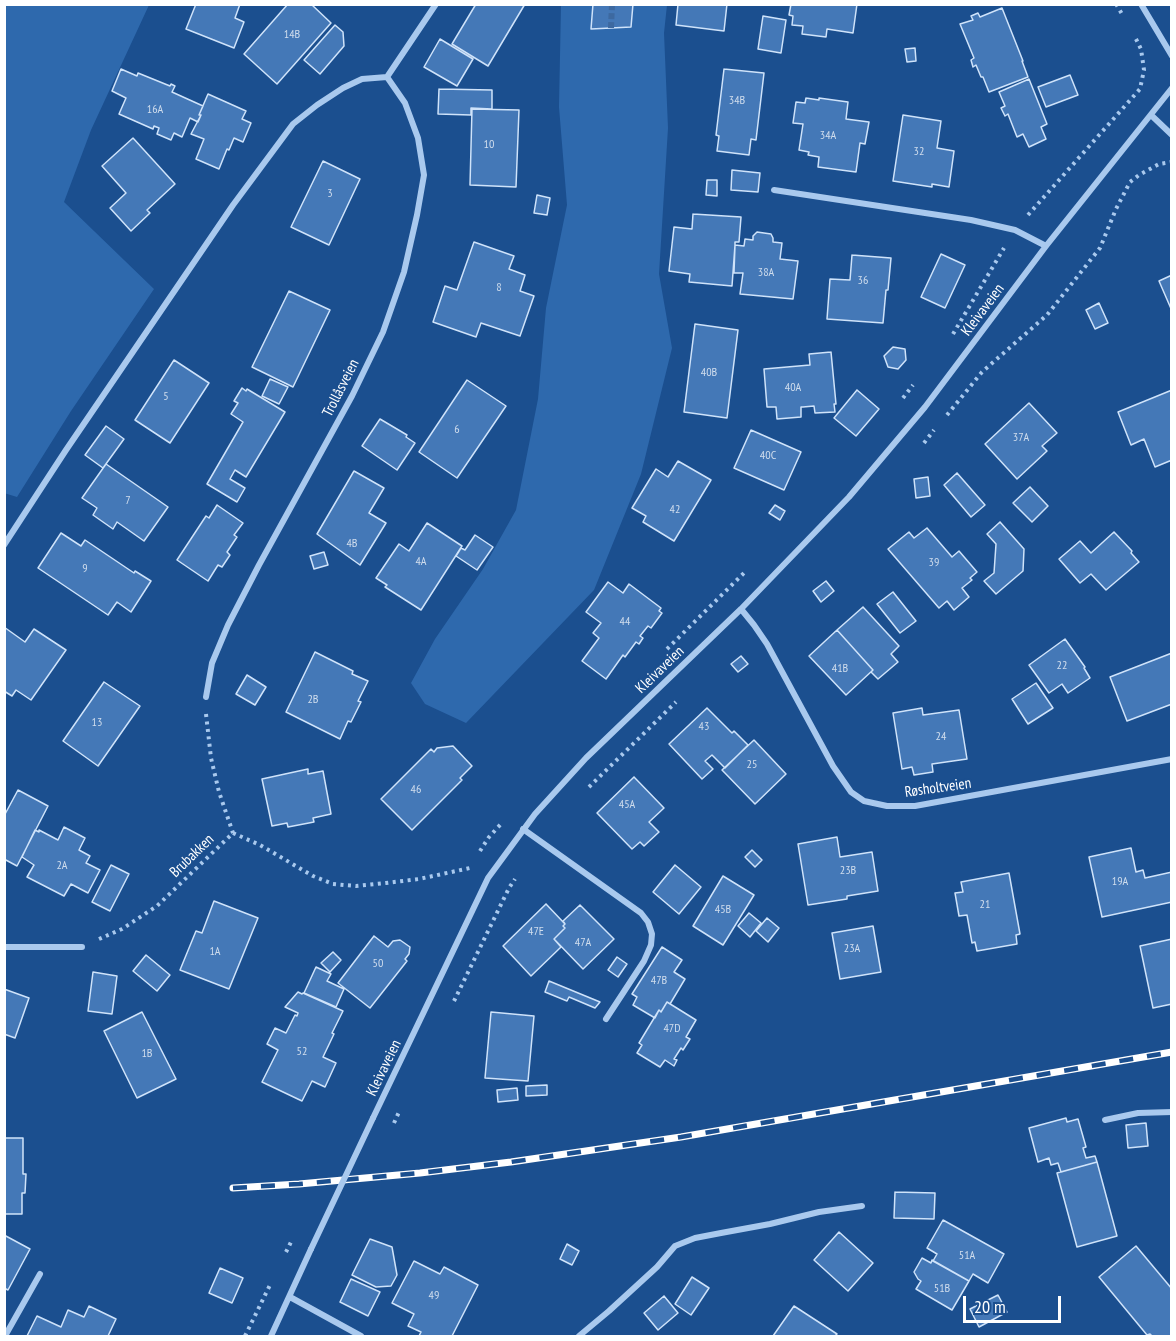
<!DOCTYPE html>
<html>
<head>
<meta charset="utf-8">
<style>
  body { margin:0 }
  #map { position:relative; width:1176px; height:1341px; overflow:hidden; background:#1b4f8f; font-family:"PT Sans Narrow",sans-serif }
  canvas { display:block }
  .frame { position:absolute; inset:0; border:6px solid #fff; pointer-events:none }
  .scale { position:absolute; left:963px; top:1296px; width:98px; height:27px; box-sizing:border-box; border:3px solid #fff; border-top:0; padding-left:8px; font-size:18px; line-height:21px; white-space:nowrap; color:#fff; -webkit-text-stroke:4px #1b4f8f; paint-order:stroke }
</style>
</head>
<body>
<div id="map">
<canvas width="1176" height="1341"></canvas>
<div class="frame"></div>
<div class="scale">20 m</div>
</div>
<script>
const context = document.querySelector('canvas').getContext('2d');
context.lineJoin = 'round';
function fill(path, color) {
  context.fillStyle = color;
  context.fill(path, 'evenodd');
}
function toPath(rows) {
  const path = new Path2D();
  for (const r of rows) {
    path.moveTo(r[0], r[1]);
    for (let i = 2; i < r.length; i += 2) path.lineTo(r[i], r[i + 1]);
  }
  return path;
}
function trace(path, color, width, dash) {
  context.strokeStyle = color;
  context.lineWidth = width;
  context.lineCap = dash ? 'butt' : 'round';
  context.setLineDash(dash || []);
  context.stroke(path);
}
function drawText(font, color, halo, rows, align = 'center') {
  context.font = font + ' "PT Sans Narrow",sans-serif';
  context.lineWidth = 4.5;
  context.setLineDash([]);
  context.textBaseline = 'middle';
  context.strokeStyle = halo;
  context.fillStyle = color;
  for (const [text, x, y, turn = 0] of rows) {
    context.save();
    context.translate(x, y);
    context.rotate((+turn || 0) * Math.PI / 180);
    context.textAlign = isNaN(turn) ? turn : align;
    if (halo) context.strokeText(text, 0, 0);
    context.fillText(text, 0, 0);
    context.restore();
  }
}
fill(toPath([
  [4,5,149,5,91,130,64,202,154,289,71,411,17,497,4,493],
  [561,5,667,5,664,33,668,128,659,274,672,348,641,474,594,590,466,723,425,704,411,683,435,639,483,569,516,510,538,399,546,308,567,205,559,107]
]), '#2e69ad');
const building = toPath([
  [196,4,240,4,235,18,244,22,234,48,186,29,196,4],
  [288,4,311,4,331,23,277,84,244,54,288,4],
  [476,4,525,4,488,66,452,44,476,4],
  [593,4,633,4,631,27,591,29,593,4],
  [678,4,727,4,724,31,676,25,678,4],
  [791,4,857,4,853,33,827,29,826,37,802,34,803,26,792,25,793,16,789,15,791,4],
  [1002,8,1023,61,1022,61,1028,77,989,92,983,77,981,77,976,65,973,67,971,60,974,58,960,24,973,20,971,16,978,13,980,17,1002,8],
  [763,16,786,20,781,53,758,49,763,16],
  [335,25,343,32,344,46,320,74,304,60,335,25],
  [440,39,473,59,457,86,424,67,440,39],
  [915,48,916,61,907,62,905,49,915,48],
  [121,69,137,76,138,73,170,86,171,84,175,86,172,92,203,106,199,115,201,115,198,122,190,118,182,137,174,133,171,140,157,134,159,128,154,126,153,129,119,114,126,98,112,91,121,69],
  [724,69,764,73,756,140,751,139,749,155,717,151,719,136,716,135,724,69],
  [1070,75,1078,95,1046,107,1038,87,1070,75],
  [1029,79,1047,124,1041,127,1046,139,1029,147,1023,134,1017,137,1008,114,1005,116,1001,108,1005,106,999,92,1029,79],
  [439,89,492,90,492,109,471,108,471,115,438,114,439,89],
  [208,94,246,111,242,119,251,123,243,142,234,138,229,150,227,149,219,169,196,159,204,139,191,134,201,115,199,115,208,94],
  [806,98,819,100,819,98,848,102,846,119,869,122,865,144,860,143,856,172,818,167,819,157,808,155,809,152,799,150,803,124,793,123,796,102,805,103,806,98],
  [472,109,519,110,516,187,470,185,472,109],
  [903,115,941,121,937,148,954,151,949,187,932,184,932,187,893,181,903,115],
  [133,138,175,184,147,210,150,213,131,231,110,208,126,193,102,166,133,138],
  [323,161,360,179,329,245,291,227,323,161],
  [732,170,760,173,758,192,731,190,732,170],
  [707,180,717,180,717,196,706,195,707,180],
  [537,195,550,198,547,215,534,213,537,195],
  [693,214,741,217,739,242,735,242,735,245,732,286,689,282,690,274,669,271,674,227,692,229,693,214],
  [757,232,771,234,773,238,773,242,782,243,780,259,798,261,793,299,740,294,743,273,734,273,735,245,744,246,745,239,753,240,753,236,757,232],
  [474,242,514,256,509,269,525,275,520,291,534,296,520,336,481,323,476,337,433,322,445,286,457,290,474,242],
  [941,254,965,265,945,308,921,297,941,254],
  [852,255,891,258,888,290,886,290,883,323,827,319,830,279,850,280,852,255],
  [1172,275,1172,311,1159,281,1172,275],
  [289,291,330,310,293,387,252,367,289,291],
  [1099,303,1108,323,1095,329,1086,310,1099,303],
  [695,324,738,330,727,418,684,412,695,324],
  [893,347,905,349,906,360,898,369,888,367,884,356,893,347],
  [831,352,836,404,834,404,835,412,815,413,814,406,803,407,801,407,801,417,777,419,776,407,767,407,764,369,810,365,809,354,831,352],
  [174,360,209,383,170,443,135,420,174,360],
  [270,379,288,387,279,404,262,396,270,379],
  [467,380,506,406,457,478,419,452,467,380],
  [242,388,246,391,247,389,285,412,246,477,235,470,230,479,245,488,237,502,207,484,243,422,231,414,238,403,234,401,242,388],
  [857,390,879,409,856,436,834,418,857,390],
  [1172,390,1172,460,1155,467,1144,439,1131,445,1118,412,1172,390],
  [1029,403,1057,433,1042,446,1047,451,1017,479,985,444,1029,403],
  [380,419,407,435,406,437,415,443,397,470,362,446,380,419],
  [106,426,124,439,103,468,85,455,106,426],
  [751,430,801,452,784,490,734,468,751,430],
  [678,461,711,480,674,541,643,522,646,516,632,508,656,469,668,477,678,461],
  [106,464,168,507,144,541,117,522,113,529,93,515,97,508,82,498,106,464],
  [354,471,384,488,369,513,386,523,360,565,317,534,354,471],
  [957,473,985,505,971,517,944,485,957,473],
  [928,477,930,496,916,498,914,479,928,477],
  [1030,487,1048,506,1032,522,1013,503,1030,487],
  [217,505,243,523,234,535,237,537,227,552,230,555,222,567,218,565,208,581,177,560,206,516,209,518,217,505],
  [775,505,785,511,780,520,769,513,775,505],
  [1000,522,1024,549,1023,571,996,594,984,581,994,573,996,544,987,534,1000,522],
  [427,523,462,546,421,610,385,587,387,585,376,578,399,544,409,551,427,523],
  [927,528,952,557,959,551,977,572,970,578,972,580,962,588,969,597,954,610,947,601,939,608,888,549,909,532,914,538,927,528],
  [1114,532,1132,551,1131,553,1139,562,1106,590,1091,574,1080,583,1059,559,1080,541,1091,553,1114,532],
  [61,533,81,546,85,540,134,573,135,571,151,581,131,612,117,602,108,615,38,568,61,533],
  [475,535,493,547,477,570,456,556,461,548,465,550,475,535],
  [324,552,328,565,314,569,310,556,324,552],
  [826,581,834,591,821,602,813,591,826,581],
  [608,582,623,593,629,584,661,608,659,611,662,613,651,628,648,626,640,636,643,638,639,644,636,642,625,657,623,655,606,679,582,661,599,638,593,633,601,623,586,612,608,582],
  [893,592,916,621,900,633,877,604,893,592],
  [863,607,899,646,891,654,898,662,878,679,871,672,873,670,837,630,863,607],
  [4,627,25,642,34,629,66,650,31,700,16,690,12,696,4,691,4,627],
  [837,630,873,670,846,695,809,656,837,630],
  [1065,639,1085,667,1084,668,1090,678,1068,693,1062,684,1049,693,1029,665,1065,639],
  [315,652,353,671,352,674,368,681,358,701,361,702,351,722,348,721,340,739,286,712,315,652],
  [1172,653,1172,704,1127,721,1110,677,1172,653],
  [741,656,748,664,738,672,731,664,741,656],
  [247,675,266,687,255,705,236,694,247,675],
  [104,682,140,706,98,766,63,741,104,682],
  [1036,683,1053,708,1028,724,1012,699,1036,683],
  [707,708,732,733,734,731,748,745,725,768,712,755,705,761,713,769,702,779,669,744,707,708],
  [922,708,923,715,959,710,967,759,932,764,933,772,914,775,912,767,902,769,893,713,922,708],
  [754,740,786,774,755,804,722,770,754,740],
  [453,746,472,766,460,778,462,780,412,830,381,799,431,749,434,752,437,748,453,746],
  [308,769,308,774,323,771,331,814,313,818,314,822,288,827,287,823,272,826,262,779,308,769],
  [634,777,664,808,649,822,659,832,644,846,640,842,632,849,597,813,634,777],
  [18,790,48,806,17,866,4,859,4,816,18,790],
  [64,827,85,838,79,850,90,856,86,863,100,870,88,893,71,884,64,896,27,877,34,865,22,857,35,830,39,832,39,830,58,840,64,827],
  [837,837,840,857,872,852,878,891,847,896,847,899,808,905,798,844,837,837],
  [1131,848,1136,872,1143,870,1145,878,1172,872,1172,902,1102,917,1089,857,1131,848],
  [752,850,762,860,755,867,745,857,752,850],
  [111,865,129,874,110,911,92,902,111,865],
  [675,865,701,887,679,914,653,892,675,865],
  [1009,873,1020,934,1016,935,1017,944,977,951,975,942,972,943,967,915,959,916,955,893,963,892,961,882,1009,873],
  [723,876,754,895,723,945,693,926,723,876],
  [214,901,258,918,229,989,180,970,196,931,202,933,214,901],
  [546,904,565,924,563,926,565,928,554,939,561,947,531,976,503,946,546,904],
  [580,905,614,939,583,969,554,939,565,928,563,926,565,924,563,921,580,905],
  [749,913,761,923,750,937,738,926,749,913],
  [767,918,779,928,768,942,756,931,767,918],
  [873,926,881,972,840,979,832,933,873,926],
  [374,936,388,947,393,941,400,940,410,947,409,954,405,959,407,961,370,1008,338,983,374,936],
  [1172,939,1172,1004,1153,1008,1140,946,1172,939],
  [662,947,682,960,674,972,685,979,670,1004,667,1002,661,1012,659,1010,655,1018,633,1005,637,997,632,994,662,947],
  [333,952,341,960,330,972,321,963,333,952],
  [146,955,170,975,157,991,133,971,146,955],
  [617,957,627,964,618,977,608,970,617,957],
  [316,967,331,974,327,981,344,989,336,1007,304,993,316,967],
  [93,972,117,976,112,1014,88,1011,93,972],
  [549,981,600,1002,595,1008,569,997,567,1001,545,992,549,981],
  [4,989,29,998,15,1038,4,1034,4,989],
  [298,992,302,994,303,993,343,1011,332,1033,334,1034,323,1057,336,1063,325,1087,312,1081,302,1101,262,1082,278,1050,267,1044,275,1028,286,1033,295,1015,297,1016,298,1013,285,1007,298,992],
  [667,1002,696,1020,686,1037,690,1039,683,1050,681,1048,674,1059,677,1060,674,1066,665,1060,660,1067,637,1053,642,1045,639,1043,659,1010,661,1012,667,1002],
  [142,1012,176,1079,137,1098,104,1031,142,1012],
  [491,1012,534,1016,528,1081,485,1078,491,1012],
  [547,1085,547,1095,526,1096,526,1086,547,1085],
  [517,1088,518,1100,498,1102,497,1090,517,1088],
  [1066,1118,1067,1122,1078,1119,1086,1147,1083,1148,1086,1158,1095,1156,1097,1162,1061,1172,1058,1163,1051,1165,1049,1158,1038,1162,1029,1128,1066,1118],
  [1146,1123,1148,1146,1128,1148,1126,1125,1146,1123],
  [4,1138,23,1138,23,1174,26,1174,25,1193,22,1193,22,1214,4,1214,4,1138],
  [1097,1162,1117,1236,1077,1247,1057,1173,1097,1162],
  [895,1192,935,1193,934,1219,894,1218,895,1192],
  [943,1220,1004,1254,988,1283,973,1274,969,1281,933,1261,937,1254,927,1248,943,1220],
  [839,1232,873,1263,848,1291,814,1260,839,1232],
  [4,1235,30,1249,8,1290,4,1288,4,1235],
  [370,1239,392,1247,397,1275,391,1286,376,1287,352,1275,370,1239],
  [567,1244,579,1251,572,1265,560,1259,567,1244],
  [1136,1246,1172,1289,1172,1336,1152,1336,1150,1334,1147,1335,1099,1277,1136,1246],
  [922,1258,931,1263,932,1260,969,1281,952,1310,916,1289,921,1281,918,1279,914,1272,922,1258],
  [414,1261,440,1274,444,1267,478,1285,452,1336,419,1336,421,1332,408,1326,414,1314,392,1303,414,1261],
  [220,1268,243,1278,232,1303,209,1293,220,1268],
  [692,1277,709,1288,691,1315,675,1304,692,1277],
  [351,1279,380,1292,368,1316,340,1302,351,1279],
  [998,1295,1007,1312,979,1327,970,1309,998,1295],
  [664,1296,678,1313,658,1330,644,1313,664,1296],
  [89,1306,116,1319,108,1336,27,1336,37,1316,61,1327,68,1310,84,1317,89,1306],
  [794,1306,837,1334,835,1336,773,1336,794,1306]
]);
fill(building, '#4478b7');
trace(building, '#cfe3fa', 1.5);
trace(toPath([
  [611,28,612,4]
]), '#3d69a0', 6, [6, 3]);
trace(toPath([
  [1116,4,1122,14],
  [1168,5,1168,4],
  [1028,215,1140,89,1144,70,1141,49,1136,39],
  [953,334,1004,248],
  [903,398,913,385],
  [947,415,982,372,1047,315,1100,248,1116,209,1130,182,1139,175,1159,164,1172,162],
  [924,443,934,430],
  [667,649,747,570],
  [206,714,211,758,219,792,233,833],
  [589,787,676,702],
  [233,833,260,845,313,876,333,884,356,886,386,883,419,879,470,868],
  [480,851,489,837,501,824],
  [99,939,122,929,157,906,233,833],
  [454,1001,509,888,515,879],
  [245,1336,270,1285]
]), '#a9c9ee', 4, [3, 4.5]);
trace(toPath([
  [1141,4,1172,56],
  [1151,115,1172,135],
  [774,190,971,220,1015,230,1046,246],
  [4,545,66,450,233,205,293,124,317,105,343,88,362,79,387,77],
  [741,609,754,625,767,644,833,766,851,792,864,801,887,806,915,806,1172,759],
  [206,697,212,663,228,625,259,565,352,396,383,332,404,272,417,215,424,175,418,138,405,103,387,77,436,4],
  [523,829,641,913,648,922,652,934,651,945,644,961,606,1019],
  [4,947,82,947],
  [373,1118,488,878,535,814,586,758,741,609,849,497,925,407,1046,246,1172,88],
  [1105,1120,1138,1113,1172,1112],
  [290,1297,361,1336],
  [5,1336,40,1274],
  [271,1336,311,1249],
  [579,1336,609,1311,657,1267,675,1246,695,1238,721,1233,770,1224,819,1212,862,1206]
]), '#a9c9ee', 6);
const rail = toPath([
  [233,1188,299,1184,420,1173,511,1162,681,1137,1172,1052]
]);
trace(rail, '#fff', 7);
trace(rail, '#1b4f8f', 4.5, [14]);
trace(toPath([
  [394,1123,399,1112],
  [286,1252,291,1242]
]), '#a9c9ee', 4, [3, 4.5]);
trace(toPath([
  [311,1249,373,1118]
]), '#a9c9ee', 6);
drawText('12px', '#d0dded', null, [
  ["14B",292,35],
  ["34B",737,101],
  ["16A",155,110],
  ["34A",828,136],
  ["10",489,145],
  ["32",919,152],
  ["3",330,194],
  ["38A",766,273],
  ["36",863,281],
  ["8",499,288],
  ["40B",709,373],
  ["40A",793,388],
  ["5",166,397],
  ["6",457,430],
  ["37A",1021,438],
  ["40C",768,456],
  ["7",128,501],
  ["42",675,510],
  ["4B",352,544],
  ["4A",421,562],
  ["39",934,563],
  ["9",85,569],
  ["44",625,622],
  ["22",1062,666],
  ["41B",840,669],
  ["2B",313,700],
  ["13",97,723],
  ["43",704,727],
  ["24",941,737],
  ["25",752,765],
  ["46",416,790],
  ["45A",627,805],
  ["2A",62,866],
  ["23B",848,871],
  ["19A",1120,882],
  ["21",985,905],
  ["45B",723,910],
  ["47E",536,932],
  ["47A",583,943],
  ["23A",852,949],
  ["1A",215,952],
  ["50",378,964],
  ["47B",659,981],
  ["47D",672,1029],
  ["52",302,1052],
  ["1B",147,1054],
  ["51A",967,1256],
  ["51B",942,1289],
  ["49",434,1296]
]);
drawText('15px', '#fff', '#1b4f8f', [
  ["Kleivaveien",983,310,-53],
  ["Trollåsveien",341,388,-63],
  ["Kleivaveien",660,670,-44],
  ["Røsholtveien",938,788,-8],
  ["Brubakken",192,856,-44],
  ["Kleivaveien",384,1068,-64]
]);
</script>
</body>
</html>
